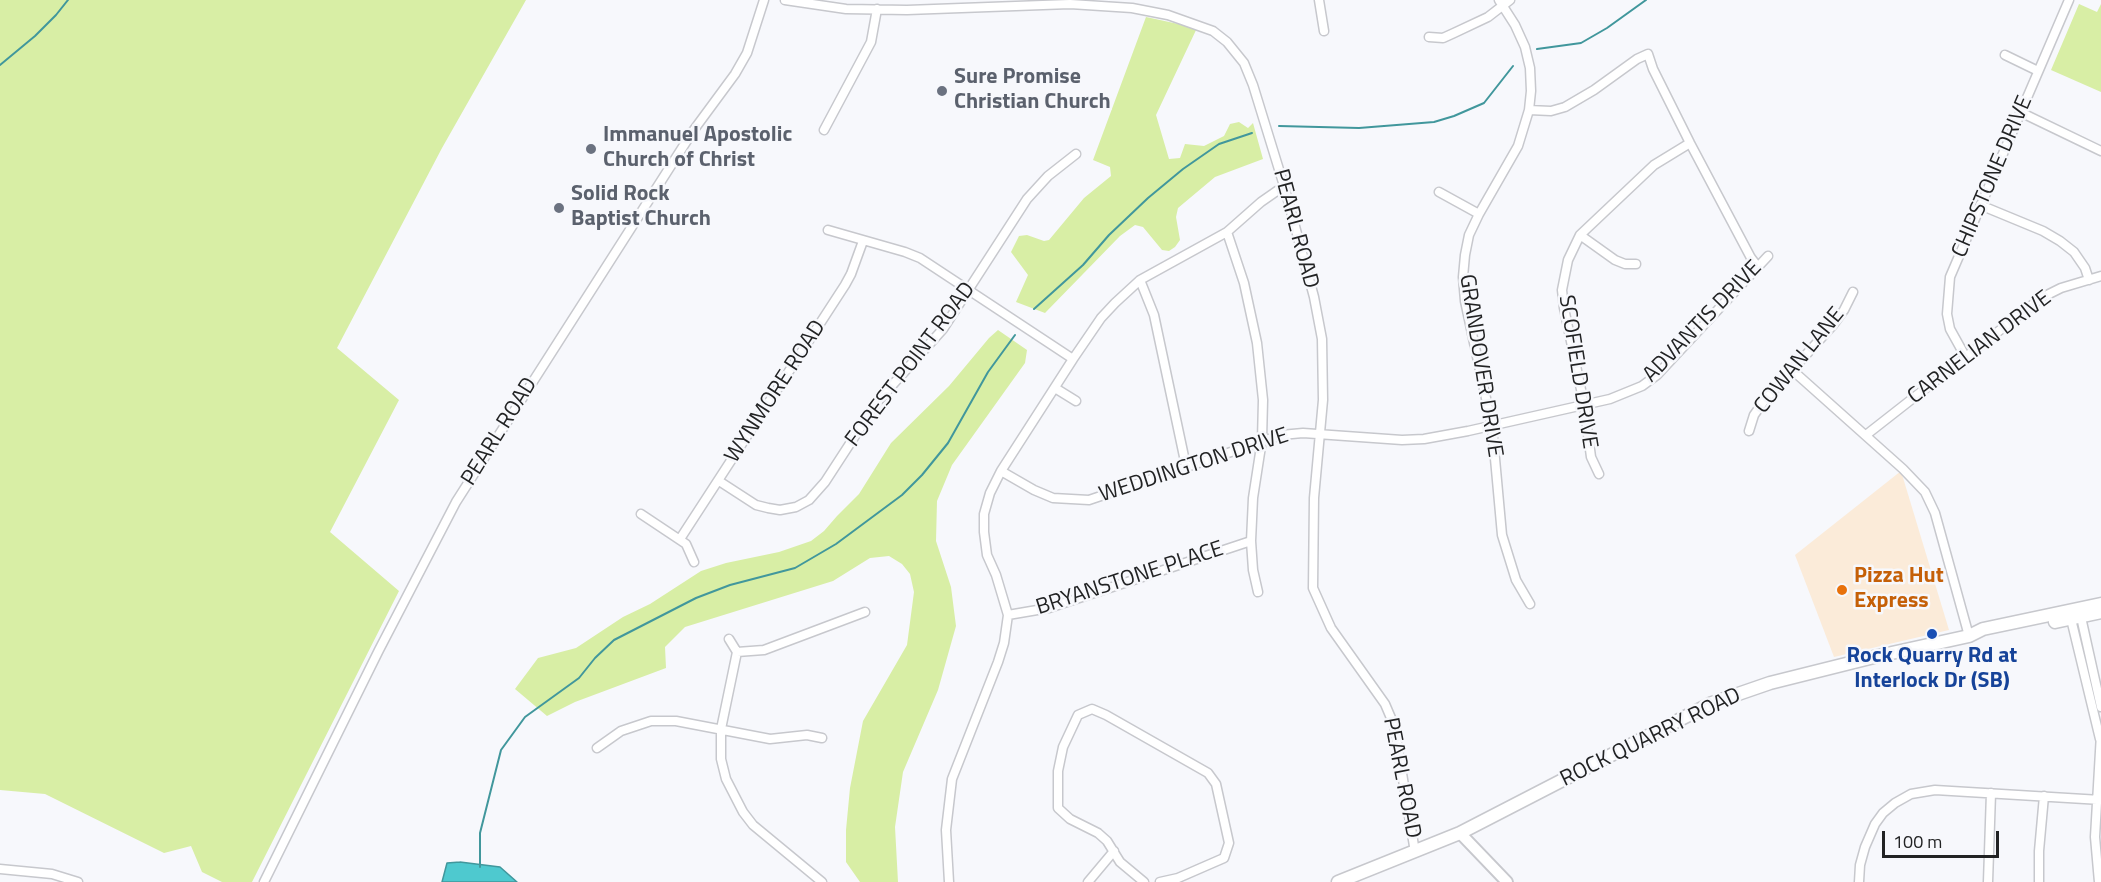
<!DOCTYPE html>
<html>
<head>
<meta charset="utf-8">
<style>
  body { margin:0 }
  #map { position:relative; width:2101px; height:882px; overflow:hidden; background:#f7f8fc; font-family:"Titillium Web",sans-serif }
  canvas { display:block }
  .scale { position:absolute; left:1882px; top:831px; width:117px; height:27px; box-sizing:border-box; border:3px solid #222324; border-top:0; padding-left:8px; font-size:18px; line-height:21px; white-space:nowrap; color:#222324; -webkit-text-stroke:4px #f7f8fc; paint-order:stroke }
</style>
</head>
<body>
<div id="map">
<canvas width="2101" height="882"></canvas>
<div class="scale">100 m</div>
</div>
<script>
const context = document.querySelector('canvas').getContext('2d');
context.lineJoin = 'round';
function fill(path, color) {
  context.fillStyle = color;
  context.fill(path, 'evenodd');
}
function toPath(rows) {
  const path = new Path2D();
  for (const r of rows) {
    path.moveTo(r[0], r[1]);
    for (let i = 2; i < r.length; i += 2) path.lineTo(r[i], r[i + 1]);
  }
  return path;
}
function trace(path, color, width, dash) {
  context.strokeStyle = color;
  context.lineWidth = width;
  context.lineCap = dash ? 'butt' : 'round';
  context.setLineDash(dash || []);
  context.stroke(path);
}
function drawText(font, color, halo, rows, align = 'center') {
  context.font = font + ' "Titillium Web",sans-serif';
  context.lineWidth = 5;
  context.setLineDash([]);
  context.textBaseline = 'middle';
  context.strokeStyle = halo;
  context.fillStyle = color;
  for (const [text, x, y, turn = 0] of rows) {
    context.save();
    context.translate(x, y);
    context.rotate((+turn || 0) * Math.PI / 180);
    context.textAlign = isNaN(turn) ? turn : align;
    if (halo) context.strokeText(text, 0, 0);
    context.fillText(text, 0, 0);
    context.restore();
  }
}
fill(toPath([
  [1901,471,1949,630,1834,657,1795,555]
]), '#fbebd9');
fill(toPath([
  [0,0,526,0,442,148,337,348,399,400,330,532,399,591,252,882,222,882,202,872,191,846,164,853,45,794,0,790],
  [2079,4,2097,12,2101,4,2101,92,2051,70],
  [1146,17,1197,28,1156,115,1169,159,1180,158,1185,144,1204,146,1224,136,1230,124,1239,122,1248,128,1253,123,1263,159,1215,177,1178,208,1176,217,1180,240,1175,247,1169,251,1162,250,1143,227,1135,225,1120,236,1045,313,1016,302,1028,275,1011,252,1019,236,1027,235,1044,241,1049,240,1084,198,1111,176,1110,167,1093,160],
  [998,330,1027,350,1025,363,952,465,937,501,936,541,951,587,956,626,938,690,903,772,895,827,898,882,860,882,846,862,846,830,850,788,863,721,907,645,914,592,910,574,902,564,889,556,870,558,833,581,685,627,665,647,666,668,575,702,547,716,515,689,538,658,576,648,623,617,650,604,701,571,726,563,779,552,811,541,824,531,837,516,859,494,891,443,949,386,989,338]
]), '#d8eea5');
const water = toPath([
  [460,862,500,867,517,882,442,882,447,863,460,862]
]);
fill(water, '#4ec9cf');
trace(water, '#41979c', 1.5);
trace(toPath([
  [1537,49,1581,43,1607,28,1646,0],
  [0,65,35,36,56,15,68,0],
  [1279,126,1359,128,1434,122,1454,116,1484,103,1513,66],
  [1034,309,1083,265,1109,235,1148,198,1183,169,1219,144,1252,133],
  [480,867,480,833,501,750,525,717,579,678,595,658,614,640,696,598,730,585,795,568,836,544,902,495,922,475,948,443,988,372,1015,335]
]), '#41979c', 2);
const minor = toPath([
  [785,0,846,9,907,10,1070,4,1132,8,1168,15,1213,31,1227,42,1244,63,1253,85,1285,189,1314,297,1322,339,1323,400,1314,498,1313,588,1331,628,1385,704,1394,725,1415,852],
  [1319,0,1324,31],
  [1499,0,1515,25,1525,47,1530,68,1531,91,1529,110,1518,146,1479,214,1469,235,1465,255,1463,277,1465,301,1492,426,1502,535,1516,580,1530,604],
  [1429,37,1443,38,1454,33,1488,17,1510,0],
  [2005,55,2038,71],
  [1529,110,1551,111,1565,107,1594,90,1637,59,1648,54,1653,69,1690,143,1751,258,1758,267],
  [2020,112,2101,151],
  [824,130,871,42,877,9],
  [1439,192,1479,214],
  [1980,205,2043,231,2060,241,2074,252,2085,268,2089,280],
  [828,230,905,252,920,258,1073,359],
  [1227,232,1244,283,1257,343,1263,400,1262,440,1253,498,1251,541,1253,570,1258,592],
  [1580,235,1615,260,1625,264,1636,264],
  [1140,280,1154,315,1186,466],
  [1965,356,1950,329,1947,314,1950,277,2069,0],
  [1791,369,1903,469,1925,492,1935,513,1969,636],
  [1055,388,1076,401],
  [1749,431,1754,415,1764,401,1833,325,1844,310,1853,292],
  [1866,435,2041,298,2061,288,2101,276],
  [1001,471,1034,490,1053,498,1089,500,1281,435,1303,433,1402,440,1424,439,1468,431,1610,399,1642,386,1657,375,1768,256],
  [1599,474,1591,457,1584,404,1564,308,1562,290,1568,260,1580,235,1654,165,1690,143],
  [719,481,756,505,768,508,780,510,796,507,809,500,825,482,877,402,943,329,1027,199,1048,176,1076,154],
  [641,514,686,544,694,562],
  [680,539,845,285,851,274,863,241],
  [1008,615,1049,608,1251,541],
  [2081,617,2101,707],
  [2071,619,2100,739],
  [729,639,737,652,721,729,721,759,726,779,743,812,753,825,822,882],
  [737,652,764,650,865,612],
  [597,748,621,731,651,721,676,721,770,739,807,735,822,738],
  [0,869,52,874,78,882],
  [264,882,379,650,456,502,693,131,735,74,747,53,764,0],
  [949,882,946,830,952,779,998,662,1004,643,1008,615,996,575,987,555,984,532,984,514,990,493,1001,471,1073,359,1101,318,1115,303,1140,280,1227,232,1261,202,1284,186],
  [1088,882,1114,851],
  [1144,882,1120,862,1107,841,1098,833,1070,819,1058,808,1058,771,1063,747,1078,715,1092,709,1106,715,1208,773,1216,784,1229,843,1224,858,1178,878,1160,882],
  [1859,882,1860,865,1865,847,1875,824,1883,813,1895,803,1911,794,1935,790,2101,800],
  [1988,882,1991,793],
  [2039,882,2039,851,2044,796],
  [2099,882,2095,837,2101,734]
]);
const tertiary = toPath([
  [1460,833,1507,882]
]);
const secondary = toPath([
  [2055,622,2101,612],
  [1338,882,1460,833,1712,703,1770,683,1878,656,1969,636,1983,629,2101,604]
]);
trace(minor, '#c7c8cd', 11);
trace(tertiary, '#c7c8cd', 14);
trace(secondary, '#c7c8cd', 15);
trace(minor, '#fff', 8);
trace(tertiary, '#fff', 10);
trace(secondary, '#fff', 12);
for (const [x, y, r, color] of [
  [942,91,6,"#6b7280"],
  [591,149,6,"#6b7280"],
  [559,208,6,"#6b7280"],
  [1842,590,6,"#e8710a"],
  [1932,634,6,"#1a4fb4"]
]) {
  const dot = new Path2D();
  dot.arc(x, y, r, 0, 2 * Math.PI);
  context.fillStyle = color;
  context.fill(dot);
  trace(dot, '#f7f8fc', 2);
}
drawText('bold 22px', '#5b616d', '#f7f8fc', [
  ["Sure Promise",954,78],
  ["Christian Church",954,103],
  ["Immanuel Apostolic",603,136],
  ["Church of Christ",603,161],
  ["Solid Rock",571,195],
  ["Baptist Church",571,220]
], 'left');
drawText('22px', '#222324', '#f7f8fc', [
  ["CHIPSTONE DRIVE",1993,177,-67],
  ["PEARL ROAD",1295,229,75],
  ["ADVANTIS DRIVE",1703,322,-46],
  ["CARNELIAN DRIVE",1980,348,-37],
  ["COWAN LANE",1800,361,-51],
  ["FOREST POINT ROAD",911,365,-53],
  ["GRANDOVER DRIVE",1480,366,81],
  ["SCOFIELD DRIVE",1577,372,81],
  ["WYNMORE ROAD",776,392,-57],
  ["PEARL ROAD",500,432,-58],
  ["WEDDINGTON DRIVE",1194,466,-18],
  ["BRYANSTONE PLACE",1130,579,-18],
  ["ROCK QUARRY ROAD",1651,738,-26],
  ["PEARL ROAD",1401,778,79]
]);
drawText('bold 22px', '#c56008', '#f7f8fc', [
  ["Pizza Hut",1854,577],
  ["Express",1854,602]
], 'left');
drawText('bold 22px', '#164399', '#f7f8fc', [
  ["Rock Quarry Rd at",1932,657],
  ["Interlock Dr (SB)",1932,682]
]);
</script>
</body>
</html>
